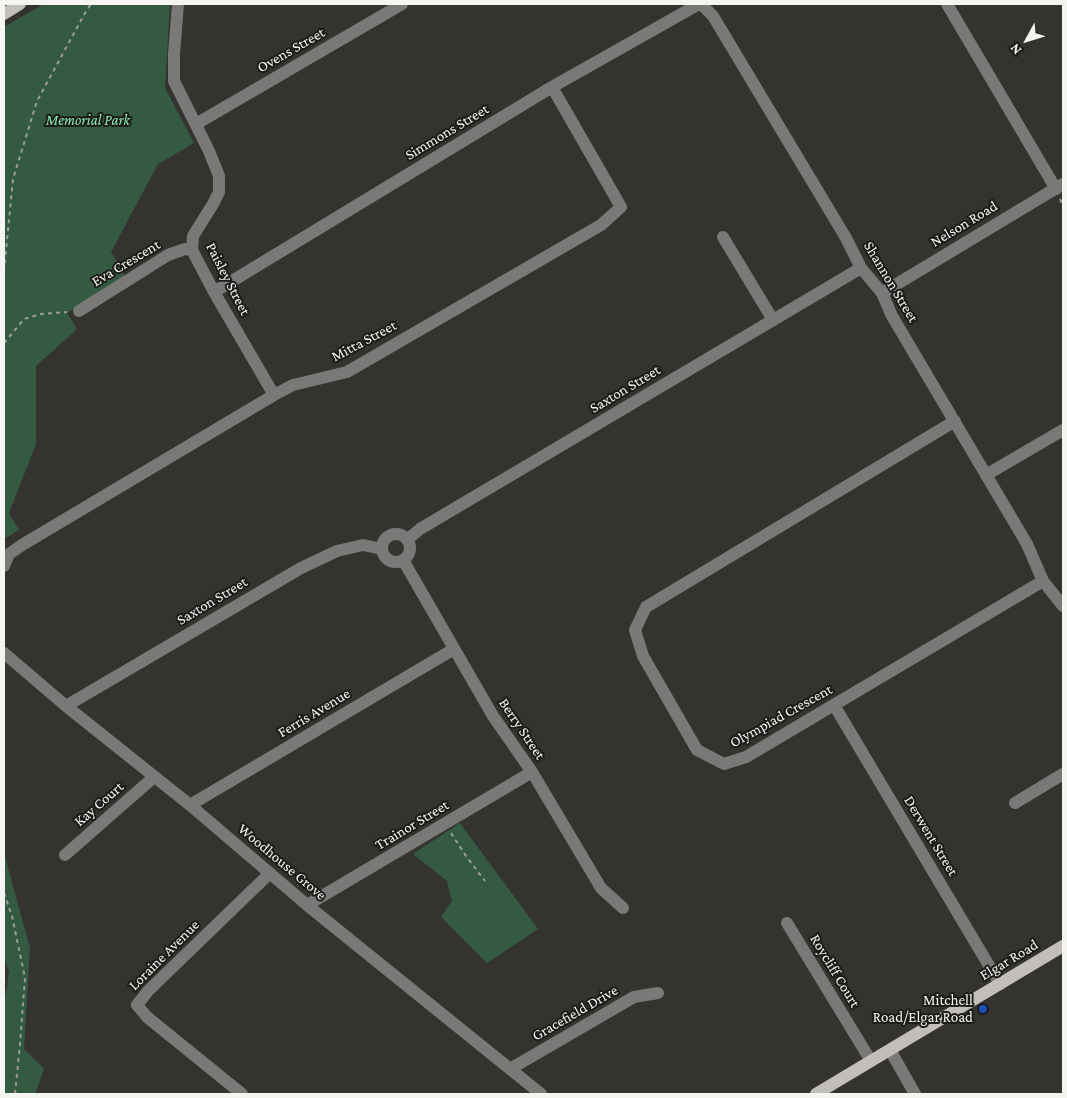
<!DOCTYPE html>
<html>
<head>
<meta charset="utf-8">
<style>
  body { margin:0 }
  #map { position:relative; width:1067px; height:1098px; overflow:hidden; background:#343330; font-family:"Crimson Pro",serif }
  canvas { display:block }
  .frame { position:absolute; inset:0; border:5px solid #f5f5f2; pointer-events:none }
  .north { position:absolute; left:1002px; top:15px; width:50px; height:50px; -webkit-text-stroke:4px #1b1b19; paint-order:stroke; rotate:231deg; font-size:14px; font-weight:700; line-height:20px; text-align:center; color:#f5f5f2 }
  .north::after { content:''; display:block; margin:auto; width:18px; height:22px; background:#f5f5f2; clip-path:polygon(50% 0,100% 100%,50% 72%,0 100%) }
</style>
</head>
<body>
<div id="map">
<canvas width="1067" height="1098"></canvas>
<div class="frame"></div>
<div class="north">N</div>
</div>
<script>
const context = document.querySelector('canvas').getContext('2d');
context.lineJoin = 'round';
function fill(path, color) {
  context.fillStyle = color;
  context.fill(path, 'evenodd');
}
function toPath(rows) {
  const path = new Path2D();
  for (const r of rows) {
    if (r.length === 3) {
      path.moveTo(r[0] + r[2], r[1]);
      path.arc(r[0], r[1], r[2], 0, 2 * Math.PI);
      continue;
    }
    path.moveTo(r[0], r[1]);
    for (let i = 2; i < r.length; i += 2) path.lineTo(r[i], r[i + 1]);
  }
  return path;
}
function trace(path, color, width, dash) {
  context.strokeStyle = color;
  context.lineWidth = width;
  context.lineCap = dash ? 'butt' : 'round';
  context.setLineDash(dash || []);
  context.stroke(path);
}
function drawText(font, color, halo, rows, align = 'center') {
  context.font = font + ' "Crimson Pro",serif';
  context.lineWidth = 4;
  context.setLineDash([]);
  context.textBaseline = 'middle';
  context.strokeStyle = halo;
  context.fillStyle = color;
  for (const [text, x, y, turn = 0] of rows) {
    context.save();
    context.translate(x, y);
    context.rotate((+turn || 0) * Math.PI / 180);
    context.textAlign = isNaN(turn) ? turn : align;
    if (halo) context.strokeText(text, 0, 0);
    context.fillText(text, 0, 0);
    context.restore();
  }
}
fill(toPath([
  [44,4,170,4,165,88,194,143,158,164,111,252,125,276,67,313,77,329,36,366,36,444,9,513,19,530,4,539,4,27],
  [460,823,538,929,487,963,441,917,452,901,447,881,413,854],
  [4,853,30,948,24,1049,44,1069,35,1094,4,1094,4,1007,9,972,4,957]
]), '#345b42');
trace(toPath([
  [1060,199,1063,206],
  [4,271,13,179,37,101,85,13,91,4],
  [4,343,24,319,41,314,67,312],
  [451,833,466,856,485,881],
  [4,893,12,916,25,978,20,1044,15,1094]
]), '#9d9c99', 2, [4, 4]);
trace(toPath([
  [178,4,174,54,174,81,209,151,219,176,219,192,213,204,193,236,192,250,214,292,274,395],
  [701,4,713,16,846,238,861,268,882,293,892,316,1027,544,1043,581,1063,606],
  [947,4,1056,189],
  [196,124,402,4],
  [723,237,773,320],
  [214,292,552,87,699,4],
  [882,293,1063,184],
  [79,311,168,255,185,249,192,250],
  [955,421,646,607,635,630,643,656,697,750,724,764,746,757,1043,581],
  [986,475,1063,430],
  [396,548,14],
  [407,540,420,529,861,268],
  [403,560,493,716,532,772,601,888,623,908],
  [4,566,9,554,22,545,274,395,293,385,347,372,601,225,621,207,552,87],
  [4,653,66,706,190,805,307,905,541,1094],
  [834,705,1000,984],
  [66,706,301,568,337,551,363,545,382,549],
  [1015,803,1063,774],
  [190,805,454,649],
  [65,855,154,777],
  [307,905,532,772],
  [787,923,871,1061],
  [890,1050,915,1094],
  [510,1069,634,997,658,993],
  [242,1094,147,1017,137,1005,148,991,270,873]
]), '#7a7977', 12);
trace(toPath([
  [4,14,20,4],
  [816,1094,1063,946]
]), '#c1bebb', 12);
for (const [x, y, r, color] of [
  [983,1009,5,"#1a4fb4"]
]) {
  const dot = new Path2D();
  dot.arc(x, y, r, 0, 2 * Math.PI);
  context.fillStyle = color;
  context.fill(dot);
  trace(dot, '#1b1b19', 2);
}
drawText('15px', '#f5f5f2', '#1b1b19', [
  ["Ovens Street",291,50,-30],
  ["Simmons Street",447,132,-31],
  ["Nelson Road",964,224,-31],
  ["Eva Crescent",126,263,-31],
  ["Paisley Street",228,279,63],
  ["Shannon Street",891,282,59],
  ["Mitta Street",364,341,-28],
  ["Saxton Street",625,389,-31],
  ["Saxton Street",212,601,-31],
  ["Ferris Avenue",314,713,-31],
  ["Olympiad Crescent",781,716,-29],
  ["Berry Street",522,729,56],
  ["Kay Court",99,804,-41],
  ["Trainor Street",412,825,-31],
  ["Derwent Street",931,836,59],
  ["Woodhouse Grove",282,862,40],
  ["Loraine Avenue",164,955,-45],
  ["Elgar Road",1009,960,-31],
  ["Roycliff Court",835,971,59],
  ["Gracefield Drive",575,1013,-30]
]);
drawText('italic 15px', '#8ceaaf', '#1b1b19', [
  ["Memorial Park",88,120]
]);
drawText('15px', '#f5f5f2', '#1b1b19', [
  ["Mitchell",973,1000],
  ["Road/Elgar Road",973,1017]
], 'right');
</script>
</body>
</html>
